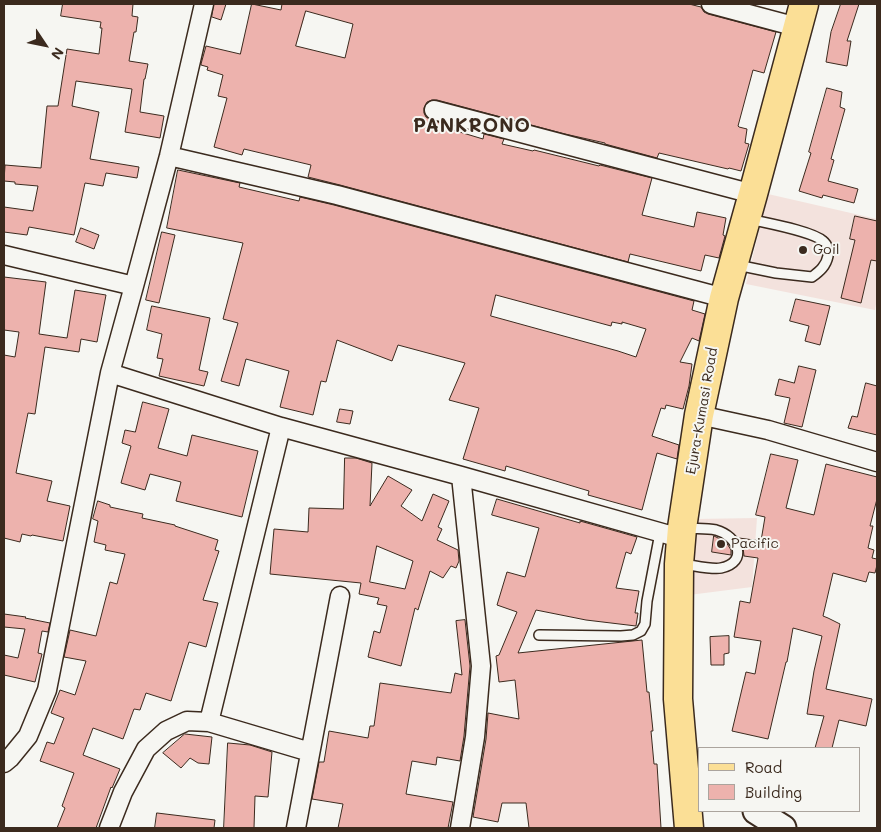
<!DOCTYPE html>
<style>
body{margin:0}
#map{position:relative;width:881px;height:832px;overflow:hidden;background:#f6f6f2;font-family:Mali,sans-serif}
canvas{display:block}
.frame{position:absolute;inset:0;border:5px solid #3b2a1e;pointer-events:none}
.legend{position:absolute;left:698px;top:747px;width:162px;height:65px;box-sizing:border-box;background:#f6f6f2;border:1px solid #aba49d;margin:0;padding:6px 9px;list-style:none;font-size:15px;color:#3b2a1e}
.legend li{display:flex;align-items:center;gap:10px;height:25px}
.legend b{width:25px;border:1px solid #aba49d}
.north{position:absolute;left:20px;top:20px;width:50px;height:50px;-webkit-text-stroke:4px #f6f6f2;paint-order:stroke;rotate:124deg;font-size:14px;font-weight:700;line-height:20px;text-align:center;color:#3b2a1e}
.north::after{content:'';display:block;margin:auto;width:18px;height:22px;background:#3b2a1e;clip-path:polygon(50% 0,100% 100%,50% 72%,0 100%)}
</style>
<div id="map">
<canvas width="881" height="832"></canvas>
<div class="frame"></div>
<ul class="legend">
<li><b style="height:6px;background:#fbdf96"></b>Road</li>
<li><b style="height:14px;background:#edb2ad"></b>Building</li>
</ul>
<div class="north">N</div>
</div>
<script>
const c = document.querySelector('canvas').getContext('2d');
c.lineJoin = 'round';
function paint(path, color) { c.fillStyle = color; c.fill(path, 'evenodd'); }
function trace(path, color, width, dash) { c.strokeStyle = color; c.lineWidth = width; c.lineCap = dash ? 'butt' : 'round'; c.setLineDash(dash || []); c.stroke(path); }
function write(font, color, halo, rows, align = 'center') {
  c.font = font + ' Mali,sans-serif'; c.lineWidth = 4; c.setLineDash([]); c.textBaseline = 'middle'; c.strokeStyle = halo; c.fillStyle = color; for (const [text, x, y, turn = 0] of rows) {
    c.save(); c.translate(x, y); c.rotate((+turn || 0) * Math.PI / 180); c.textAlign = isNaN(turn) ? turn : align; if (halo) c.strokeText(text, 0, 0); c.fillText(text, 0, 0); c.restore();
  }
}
const built = new Path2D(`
 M768,194L877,219V299L875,310L746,284Z
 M757,518L752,587L689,595L695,519Z`);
const building = new Path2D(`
 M63,4H133L132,16L138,17L136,32H134L129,61L148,64L145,79H144L140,112L164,116L160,138L125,132L132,89L76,81L72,106L99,112L90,159L139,167L137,178L106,173L103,186L85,183L74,235L29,227L27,235L4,232V207L33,211L38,186L15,184V182L4,181L5,165L41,168L47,106H58L67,49L99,54L102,28H100L101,22L61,16Z
 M214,4H226L221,20L212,17Z
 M252,4L281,10L282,4H689L701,7L704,12L708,14L776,32L764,73L753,70L738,126L739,127L747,129L745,143L749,144L741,171L729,168L728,169L659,153L657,158L605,144V143L565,134L437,100H432L427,102L424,108V113L426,117L431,120L444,124L443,127L483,139L484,134L504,139L502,144L533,151L534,150L599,166L600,165L652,178L642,215L694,227L697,212L726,218L723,235L725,236L719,258L705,255L701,271L630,254L628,262L340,185L308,177L311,165L244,149L242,155L214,147L227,98L218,96L223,75L207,70L208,67L201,65V64L206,46L240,54ZM306,11L353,24L345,58L296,46Z
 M841,4H859L847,41H851L847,66L826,62L831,32Z
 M827,88L842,92L840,107L845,109L831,159L834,160L828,181L858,189L854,203L823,195L822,198L799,191L811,153L809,152Z
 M178,170L240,183L239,187L299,201L300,197L334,205L694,301L692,310L705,314L699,341L692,338L680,362L692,364L689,386L683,409L666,405L665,409L661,408L652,436L679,445L677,459L657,453L642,510L588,495L589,491L506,466L505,471L463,459L479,408L449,400L465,363L398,345L392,361L337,340L326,382L321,381L313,415L280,407L289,371L246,359L239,386L221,381L238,323L223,319L243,243L167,228ZM496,295L611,326L612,322L622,324V322L646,329L636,357L618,351L491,316Z
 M855,216L877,221V261L871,260L861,303L841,298L855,240L850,239Z
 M81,228L99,235L94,249L76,242Z
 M162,232L175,235L159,303L146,300Z
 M4,277L46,282L39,334L67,338L75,290L106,295L97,342L81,339L79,352L45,347L35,414L28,413L16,473L52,481L47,501L70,506L63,541L32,535L31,536L22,534L20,542L4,538V355L15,357L19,332L4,330Z
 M796,299L830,306L820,345L805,341L809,326L790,321Z
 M152,306L210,318L199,370L208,372L204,386L159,376L163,359L157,358L162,334L147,330Z
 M799,366L816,370L802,427L784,423L790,398L775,395L779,379L794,383Z
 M866,383L877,386V435L848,428L852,416L857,417Z
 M143,402L169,409L158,448L187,456L192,435L258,451L242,517L176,501L181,482L150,474L145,490L121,483L131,446L122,443L125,430L135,432Z
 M340,409L353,411L350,424L337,422Z
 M771,454L798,460L786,508L814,515L826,464L877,477V499L870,526H873L868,548L874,550L872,558L877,559V565L875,573L869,572L866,582L833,573L823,616L828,618L840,624L826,689L872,699L866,726L839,720L832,748H815L824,716L807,714L814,671L822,636L793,628L787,662H786L768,739L732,731L746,672L755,674L761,641L734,637L740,601L750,603L758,558L744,556L743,547L739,538L761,541L765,517L756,515Z
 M345,458H356L372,463L370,506L388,476L412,490L401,506L422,521L433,494L449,501L438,527L442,529L437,540L458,550L459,561L456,568L451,566L443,578L430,571L418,610L415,608L401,666L368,657L374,631L380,633L387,606L377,604L379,598L359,594L361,583L270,574L274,529L308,532L309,508L343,509ZM377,546L413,561L405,589L370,582Z
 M497,499L580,523V521L637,537L631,554L626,552L616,588L639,591L635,613H638L636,626L586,620L536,610L518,653L642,640L647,692H649L653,731H651L654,764H657L661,828H529L526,803H502L498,822L473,817L486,739L488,713L519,719L515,680L499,682L496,656L499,655L517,612L497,605L507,572L525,577L539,528L492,515Z
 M98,501L110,505V507L143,514L142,518L175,525V526L218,540L215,550L219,551L203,600L218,603L206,647L189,642L171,701L146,693L140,710L134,709L123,739L93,728L83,755L120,769L112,788L111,787L96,828H57L65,808L62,806L74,773L40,761L47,742L54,744L64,718L51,713L60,690L75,695L86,661L64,657L70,630L96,636L110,582L117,584L125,554L105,550L106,545L94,542L98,521L93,519Z
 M714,536L726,542L731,550V555L712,552Z
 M4,614L26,617L25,618L50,623L48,632L42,631L38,653L42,654L35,682L4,675V655L18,658L25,629L4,627Z
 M465,620L470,666L464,736L460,761L437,757L436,765L412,761L406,794L453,802L448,828H338L343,804L312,799L319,762H324L329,731L368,738L370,726H374L380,683L451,693L455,673L462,675L456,621Z
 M729,636V653L724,654V665H711L710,637Z
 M185,734L212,737L209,764L198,763L190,758L181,768L163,753Z
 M228,743L250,745L272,752L268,797L255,796L254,828H224Z
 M157,813L215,820L214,828H155Z`);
const service = new Path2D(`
 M737,265L776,273L812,277C820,271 826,266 828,256C828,250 828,245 823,241C812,231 766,223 749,219
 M682,564C692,565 712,570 721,568C749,562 738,536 716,530C706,528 695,529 685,528
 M539,635L621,636L633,635L641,631L645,624L647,601L660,533`);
const minor = new Path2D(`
 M711,4L797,27
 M434,110L753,194
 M169,156L337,195L724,298
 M4,255L134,286
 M110,373L281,427L461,476L680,538
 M699,415L768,430L877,462
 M209,722L281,427
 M4,763L10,758L28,736L47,690L110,373L134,286L169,156L204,4
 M109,828L123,792L146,749L166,731L187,721L209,722L310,752
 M296,828L340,596
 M460,828L475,737L481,666L461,476`);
const secondary = new Path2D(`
 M756,811L783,828`);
const primary = new Path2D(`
 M689,828L678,699L679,564L682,528L699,415L724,298L753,194L804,4`);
const markers = [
 [803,250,5,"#3b2a1e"],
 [721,544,5,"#3b2a1e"]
];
const poiNames = [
 ["Goil",813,250],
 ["Pacific",731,544]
];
const streetNames = [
 ["Ejura-Kumasi Road",702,411,-80]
];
const districtNames = [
 ["PANKRONO",472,126]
];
paint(built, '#f3e2dd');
paint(building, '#edb2ad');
trace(building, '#3b2a1e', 1);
trace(service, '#3b2a1e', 12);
trace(minor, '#3b2a1e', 21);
trace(secondary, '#3b2a1e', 29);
trace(primary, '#3b2a1e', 31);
trace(service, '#f6f6f2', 9);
trace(minor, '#f6f6f2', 18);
trace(secondary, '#f6f6f2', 25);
trace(primary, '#fbdf96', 28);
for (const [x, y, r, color] of markers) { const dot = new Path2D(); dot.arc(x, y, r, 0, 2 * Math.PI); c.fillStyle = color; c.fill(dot); trace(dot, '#f6f6f2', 2); }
write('14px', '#3b2a1e', '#f6f6f2', poiNames, 'left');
write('14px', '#3b2a1e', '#f6f6f2', streetNames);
c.letterSpacing = '1px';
write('bold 19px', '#3b2a1e', '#f6f6f2', districtNames);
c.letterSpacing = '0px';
</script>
